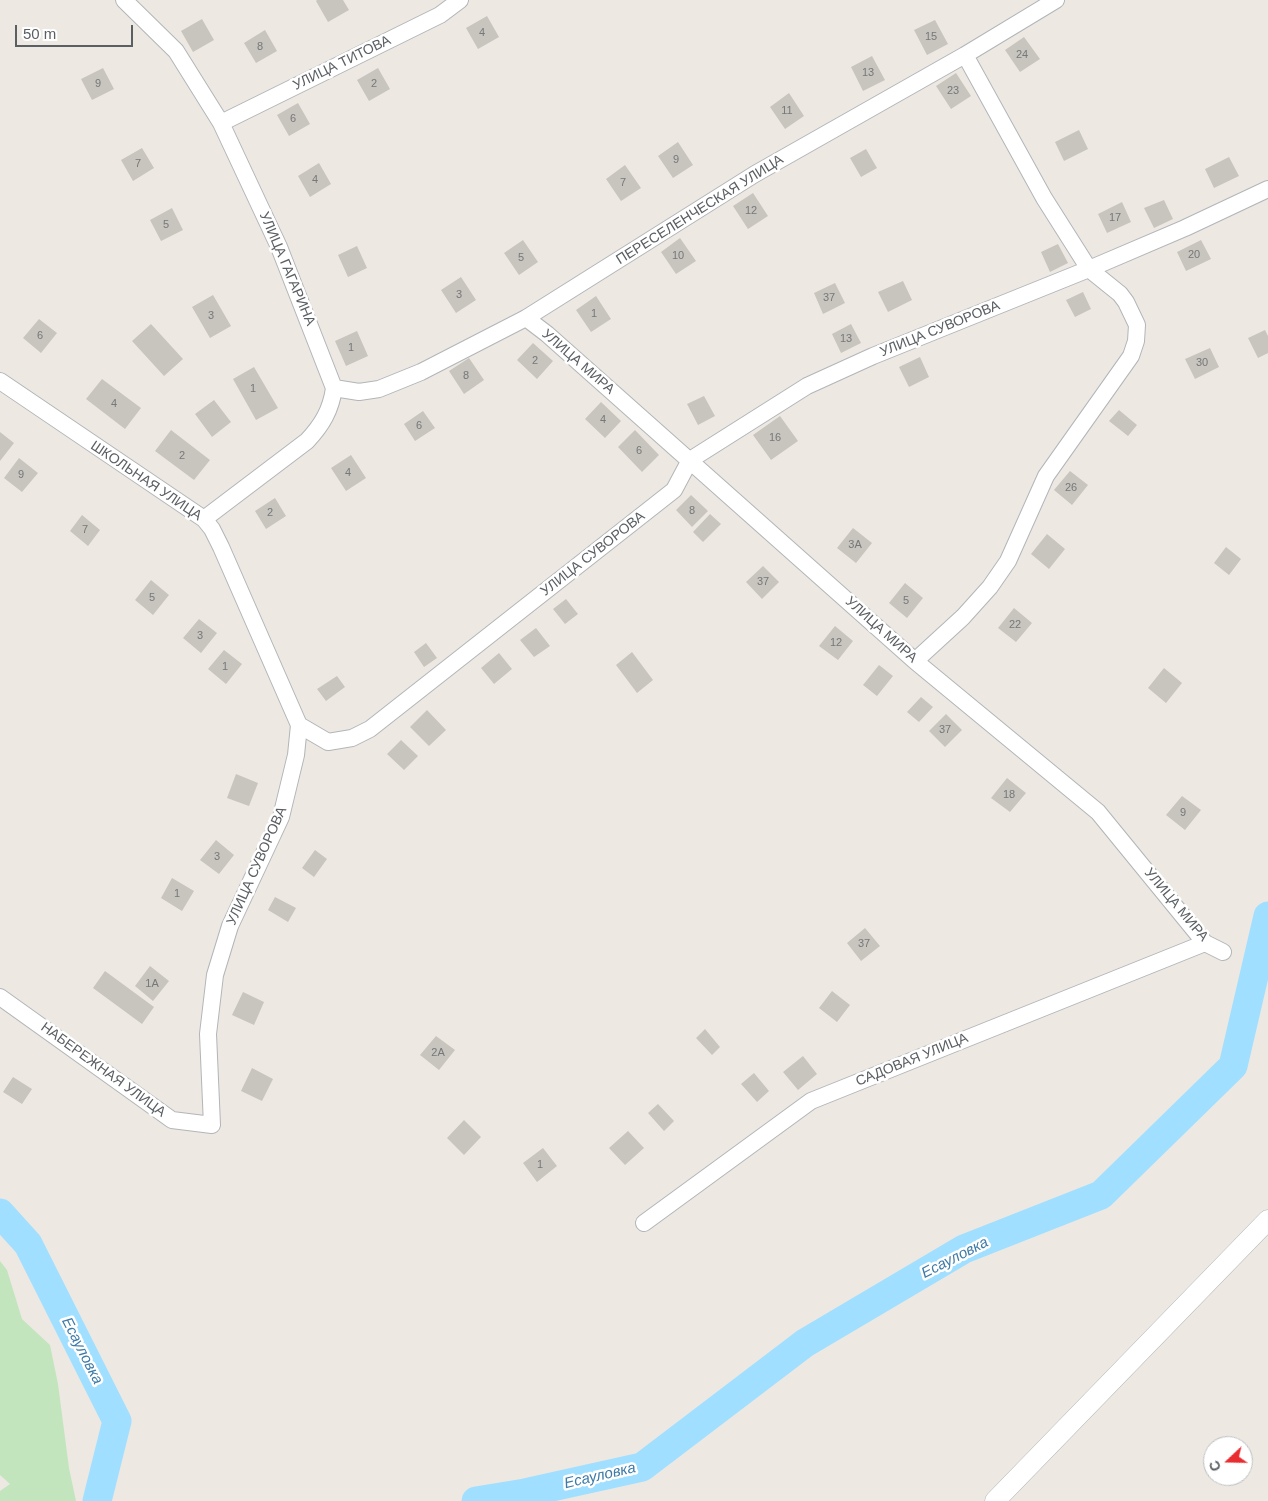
<!DOCTYPE html>
<meta charset="utf-8">
<style>
body{margin:0}
#map{position:relative;width:1268px;height:1501px;overflow:hidden;background:#ede9e2;font-family:Arial,sans-serif}
canvas{display:block}
.north{position:absolute;left:1203px;top:1436px;width:50px;height:50px;box-sizing:border-box;background:#fff;border:1px solid #bdbfc1;border-radius:50%;rotate:249deg;font-size:14px;font-weight:700;line-height:20px;text-align:center;color:#5a5f63}
.north::after{content:'';display:block;margin:auto;width:18px;height:22px;background:#e82c30;clip-path:polygon(50% 0,100% 100%,50% 72%,0 100%)}
.scale{position:absolute;left:15px;top:25px;width:118px;height:22px;box-sizing:border-box;border:2px solid #5a5f63;border-top:0;padding-left:6px;font-size:15px;line-height:18px;white-space:nowrap;color:#5a5f63;-webkit-text-stroke:4px #fff;paint-order:stroke}
</style>
<div id="map">
<canvas width="1268" height="1501"></canvas>
<div class="north">С</div>
<div class="scale">50 m</div>
</div>
<script>
const c = document.querySelector('canvas').getContext('2d');
c.lineJoin = 'round';
function paint(path, color) { c.fillStyle = color; c.fill(path, 'evenodd'); }
function trace(path, color, width, dash) { c.strokeStyle = color; c.lineWidth = width; c.lineCap = dash ? 'butt' : 'round'; c.setLineDash(dash || []); c.stroke(path); }
function write(font, color, halo, rows, align = 'center') {
  c.font = font + ' Arial,sans-serif'; c.lineWidth = 5; c.setLineDash([]); c.textBaseline = 'middle'; c.strokeStyle = halo; c.fillStyle = color; for (const [text, x, y, turn = 0] of rows) {
    c.save(); c.translate(x, y); c.rotate((+turn || 0) * Math.PI / 180); c.textAlign = isNaN(turn) ? turn : align; if (halo) c.strokeText(text, 0, 0); c.fillText(text, 0, 0); c.restore();
  }
}
const green = new Path2D(`
 M0,1261L7,1270L22,1319L50,1345L58,1384L69,1468L76,1501H0V1491L10,1484L0,1475Z`);
const river = new Path2D(`
 M0,1213L28,1244L117,1421L97,1501
 M476,1501L525,1493L642,1467L805,1343L964,1249L1101,1195L1233,1066L1268,916`);
const building = new Path2D(`
 M317,0H343L349,10L328,22L316,1Z
 M487,16L499,37L478,49L466,28Z
 M202,19L214,40L193,52L181,31Z
 M935,20L948,44L927,55L914,30Z
 M265,30L277,51L256,63L244,43Z
 M1024,37L1040,59L1020,72L1005,50Z
 M872,56L885,80L863,91L851,67Z
 M103,68L114,89L92,100L81,79Z
 M378,68L390,89L369,101L357,80Z
 M956,73L971,96L951,109L936,86Z
 M789,93L804,116L785,129L770,107Z
 M298,103L310,124L289,136L277,115Z
 M1079,130L1088,149L1064,161L1055,142Z
 M678,142L693,165L673,178L658,156Z
 M142,148L154,168L133,181L121,160Z
 M866,149L877,168L861,177L850,158Z
 M1229,157L1239,176L1214,188L1205,169Z
 M319,163L331,184L310,197L298,176Z
 M625,165L641,188L621,201L606,179Z
 M753,193L768,216L748,229L733,206Z
 M1164,200L1173,219L1154,228L1144,208Z
 M1122,202L1131,222L1107,233L1098,214Z
 M172,208L183,230L161,241L150,220Z
 M680,238L696,261L676,274L661,252Z
 M523,240L538,262L519,275L504,253Z
 M1201,240L1211,259L1186,271L1177,252Z
 M1058,244L1068,263L1050,272L1041,252Z
 M357,246L367,268L348,277L338,255Z
 M461,277L476,300L456,313L441,290Z
 M903,281L912,300L888,312L878,292Z
 M835,283L845,303L823,314L814,293Z
 M1083,292L1091,309L1075,317L1066,300Z
 M213,295L231,326L210,338L192,307Z
 M596,296L611,319L591,332L576,310Z
 M39,319L57,333L41,353L23,338Z
 M151,324L183,359L164,376L132,341Z
 M851,324L861,343L841,353L832,334Z
 M1265,330L1268,336V353L1258,358L1248,338Z
 M357,331L368,356L346,366L335,341Z
 M533,343L553,361L537,379L517,360Z
 M1210,348L1219,367L1195,379L1185,359Z
 M920,357L929,377L909,387L899,367Z
 M469,358L484,380L464,394L449,371Z
 M254,367L278,408L256,420L233,379Z
 M102,379L141,408L125,429L86,399Z
 M704,396L715,416L698,425L687,404Z
 M214,400L231,422L212,437L195,414Z
 M601,402L621,421L605,438L585,419Z
 M1119,410L1137,425L1128,436L1109,421Z
 M423,411L435,428L415,441L404,424Z
 M780,416L798,441L771,460L753,435Z
 M171,430L210,460L194,480L155,451Z
 M635,430L659,455L642,472L618,447Z
 M0,432L14,443L0,461Z
 M351,455L366,478L346,491L331,468Z
 M19,458L38,473L22,492L4,478Z
 M1070,471L1088,485L1072,505L1054,490Z
 M691,495L708,511L692,527L676,510Z
 M275,498L286,516L266,529L255,511Z
 M710,514L721,524L703,542L693,532Z
 M82,515L100,530L88,546L70,531Z
 M853,528L872,543L856,563L837,548Z
 M1047,534L1065,549L1049,569L1031,554Z
 M1226,547L1241,559L1229,575L1214,563Z
 M763,566L779,582L762,599L746,582Z
 M151,580L169,595L153,615L135,600Z
 M905,583L923,598L907,618L889,603Z
 M566,599L578,614L565,624L553,609Z
 M1014,608L1032,623L1016,642L998,628Z
 M199,619L217,633L201,653L183,638Z
 M835,626L853,641L838,660L819,646Z
 M536,628L550,646L534,657L520,640Z
 M426,643L437,658L424,667L414,652Z
 M224,650L242,664L226,684L208,669Z
 M632,652L653,680L637,693L616,665Z
 M499,653L512,669L494,684L481,668Z
 M879,665L893,676L877,696L863,685Z
 M1164,668L1182,683L1166,703L1148,688Z
 M337,676L345,687L326,701L317,689Z
 M921,697L933,707L919,722L907,712Z
 M427,710L446,730L429,746L410,727Z
 M946,714L962,730L945,747L929,731Z
 M401,740L418,756L404,770L387,754Z
 M236,774L258,783L249,806L227,798Z
 M1007,778L1026,793L1010,812L991,798Z
 M1182,796L1201,810L1185,830L1166,815Z
 M216,840L234,855L219,874L200,860Z
 M315,850L327,859L314,877L302,868Z
 M172,878L194,891L182,911L161,898Z
 M275,897L296,908L288,922L268,910Z
 M865,928L880,946L861,961L847,943Z
 M150,966L169,981L153,1001L135,986Z
 M105,971L154,1007L142,1024L93,988Z
 M832,991L850,1005L837,1022L819,1008Z
 M243,992L264,1002L254,1025L232,1015Z
 M705,1029L720,1047L712,1055L696,1038Z
 M436,1036L455,1050L439,1070L420,1055Z
 M803,1056L817,1074L798,1090L783,1072Z
 M252,1068L273,1079L262,1101L241,1091Z
 M754,1073L769,1091L757,1102L741,1084Z
 M13,1077L32,1089L22,1104L3,1092Z
 M658,1104L674,1121L664,1131L648,1113Z
 M464,1120L481,1137L464,1155L447,1138Z
 M628,1131L644,1148L625,1165L609,1148Z
 M543,1148L557,1166L537,1182L523,1163Z`);
const minor = new Path2D(`
 M124,0L176,51L221,123L279,247L334,388C331,410 322,425 307,441L204,519
 M221,123L440,15L460,0
 M526,318L547,334L915,661L1098,812L1205,943L1223,952
 M0,381L204,519L212,529L221,547L299,725
 M334,388L359,392L379,389L421,372L526,318L755,174L965,55L1056,0
 M915,661L963,617L990,587L1008,561L1046,476L1131,356L1136,341L1137,325L1126,302L1120,294L1089,269L1044,198L965,55
 M299,725L328,742L352,738L370,729L674,490L690,460L807,386L873,356L1089,269L1185,228L1268,189
 M0,997L172,1120L212,1125L208,1034L215,975L230,926L281,817L296,755L299,725
 M644,1223L811,1101L1205,943`);
const tertiary = new Path2D(`
 M995,1501L1268,1220`);
const numberNames = [
 ["4",482,33],
 ["15",931,37],
 ["8",260,47],
 ["24",1022,55],
 ["13",868,73],
 ["9",98,84],
 ["2",374,84],
 ["23",953,91],
 ["11",787,111],
 ["6",293,119],
 ["9",676,160],
 ["7",138,164],
 ["4",315,180],
 ["7",623,183],
 ["12",751,211],
 ["17",1115,218],
 ["5",166,225],
 ["20",1194,255],
 ["10",678,256],
 ["5",521,258],
 ["3",459,295],
 ["37",829,298],
 ["1",594,314],
 ["3",211,316],
 ["6",40,336],
 ["13",846,339],
 ["1",351,348],
 ["2",535,361],
 ["30",1202,363],
 ["8",466,376],
 ["1",253,389],
 ["4",114,404],
 ["4",603,420],
 ["6",419,426],
 ["16",775,438],
 ["6",639,451],
 ["2",182,456],
 ["4",348,473],
 ["9",21,475],
 ["26",1071,488],
 ["8",692,511],
 ["2",270,513],
 ["7",85,530],
 ["3А",855,545],
 ["37",763,582],
 ["5",152,598],
 ["5",906,601],
 ["22",1015,625],
 ["3",200,636],
 ["12",836,643],
 ["1",225,667],
 ["37",945,730],
 ["18",1009,795],
 ["9",1183,813],
 ["3",217,857],
 ["1",177,894],
 ["37",864,944],
 ["1А",152,984],
 ["2А",438,1053],
 ["1",540,1165]
];
const streetNames = [
 ["УЛИЦА ТИТОВА",342,63,-26],
 ["ПЕРЕСЕЛЕНЧЕСКАЯ УЛИЦА",700,210,-32],
 ["УЛИЦА ГАГАРИНА",287,269,67],
 ["УЛИЦА СУВОРОВА",940,329,-22],
 ["УЛИЦА МИРА",578,362,41],
 ["ШКОЛЬНАЯ УЛИЦА",146,481,34],
 ["УЛИЦА СУВОРОВА",593,554,-38],
 ["УЛИЦА МИРА",881,630,42],
 ["УЛИЦА СУВОРОВА",257,866,-66],
 ["УЛИЦА МИРА",1176,905,50],
 ["САДОВАЯ УЛИЦА",912,1060,-22],
 ["НАБЕРЕЖНАЯ УЛИЦА",103,1070,36]
];
const waterNames = [
 ["Есауловка",955,1258,-27],
 ["Есауловка",82,1351,63],
 ["Есауловка",600,1476,-13]
];
paint(green, '#c2e5be');
trace(river, '#a0dfff', 29);
paint(building, '#c8c4be');
trace(minor, '#b2b5b9', 18);
trace(tertiary, '#b2b5b9', 21);
trace(minor, '#fff', 16);
trace(tertiary, '#fff', 20);
write('11px', '#76787a', null, numberNames);
write('14px', '#5a5f63', '#fff', streetNames);
write('italic 15px', '#3c7aa7', '#fff', waterNames);
</script>
